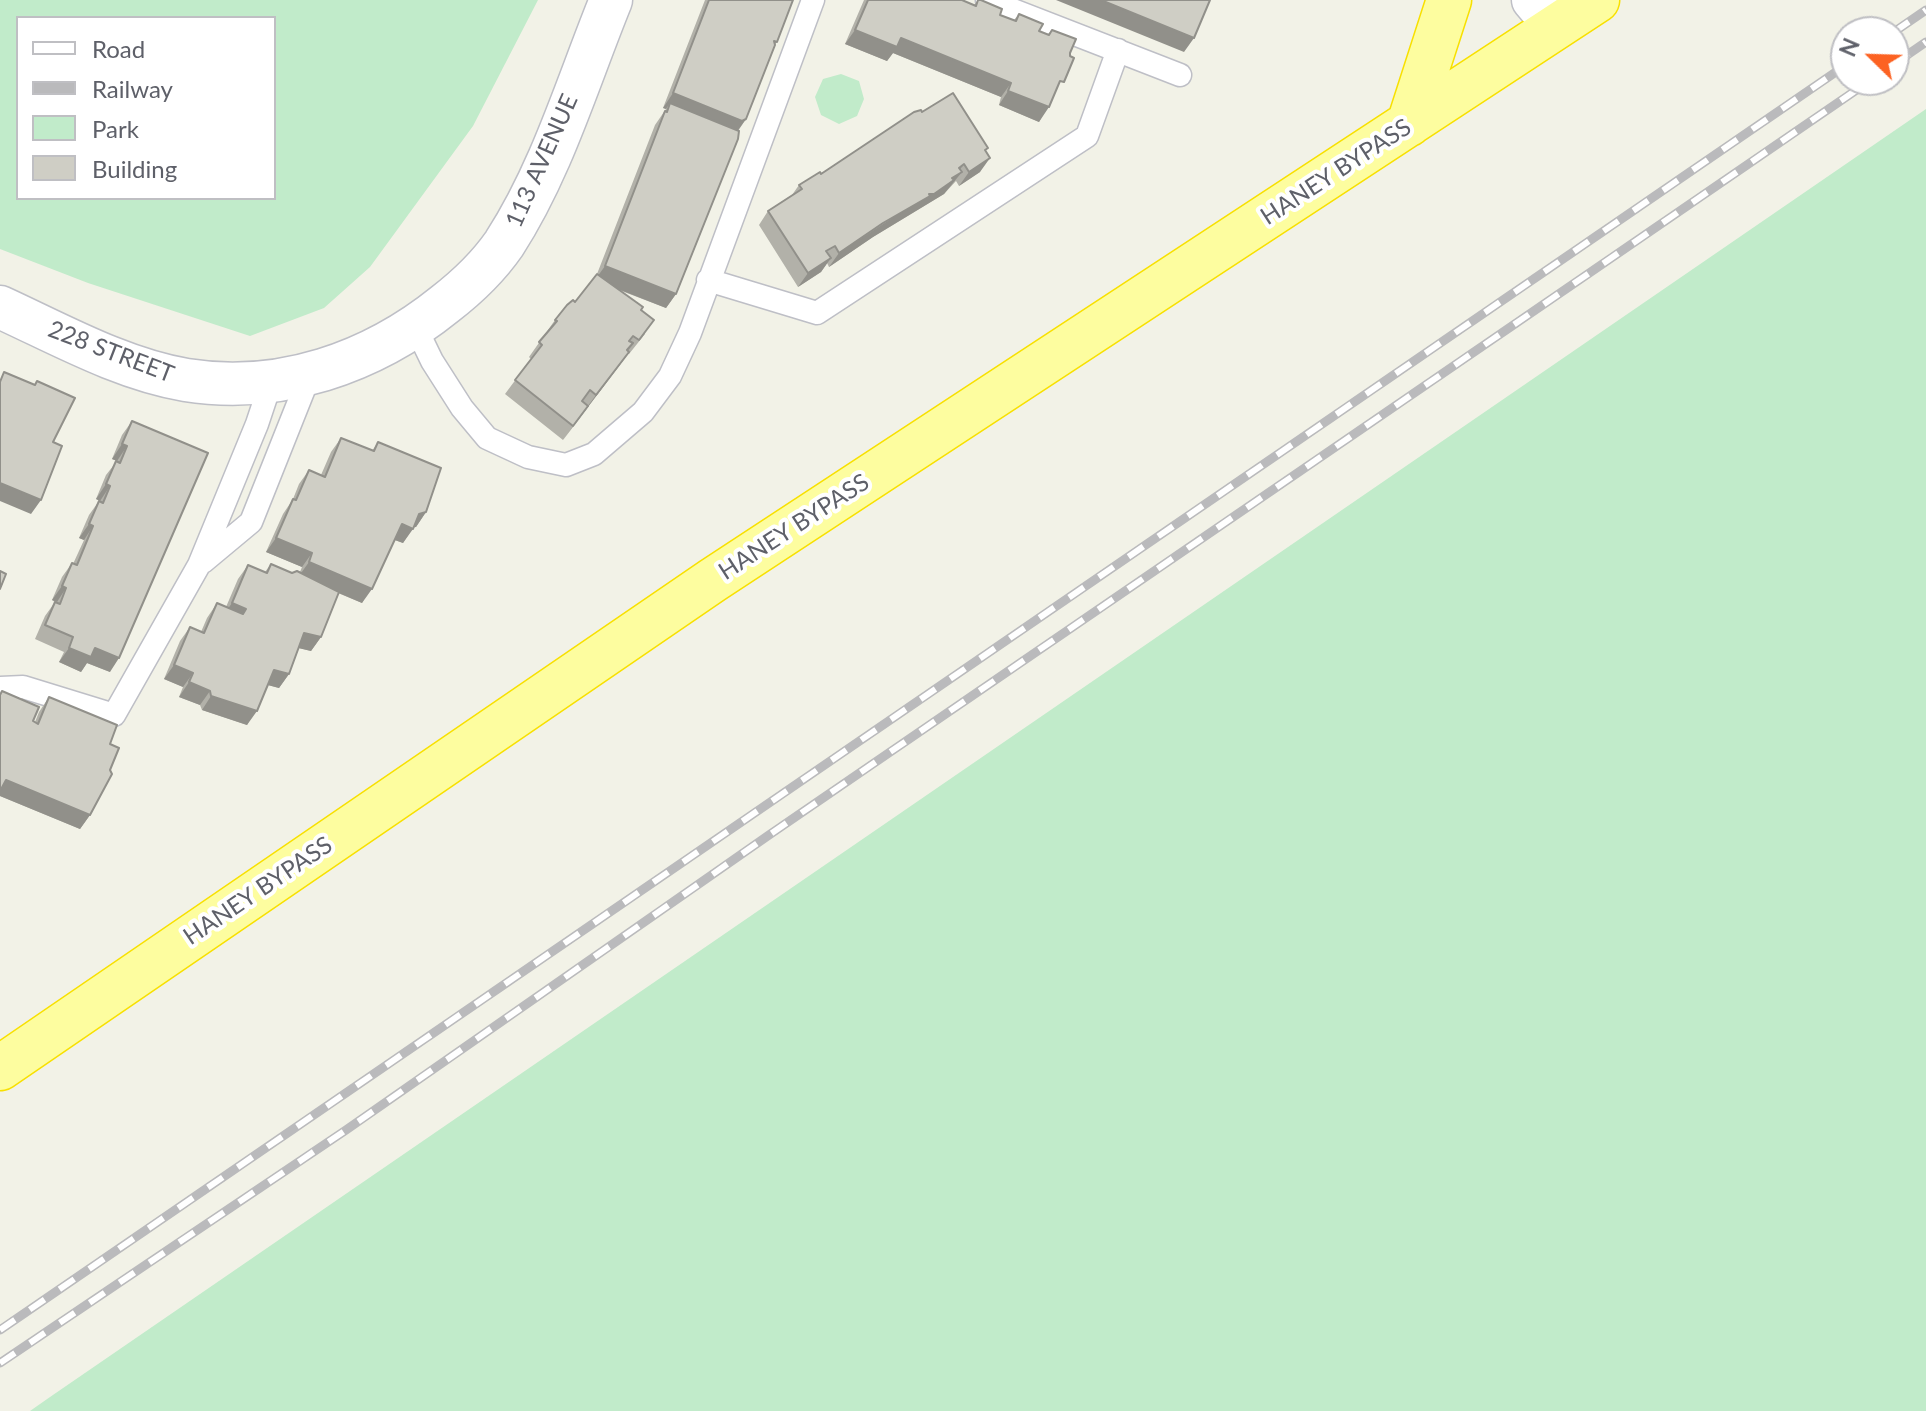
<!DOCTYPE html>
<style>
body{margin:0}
#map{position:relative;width:1926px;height:1411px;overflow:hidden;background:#f2f2e7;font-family:Lato,sans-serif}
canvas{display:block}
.legend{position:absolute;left:16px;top:16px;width:260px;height:184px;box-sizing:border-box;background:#fff;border:2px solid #bfbfc3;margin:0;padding:10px 14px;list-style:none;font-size:24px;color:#5e6069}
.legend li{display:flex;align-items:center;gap:16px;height:40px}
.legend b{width:40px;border:2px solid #bfbfc3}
.north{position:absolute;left:1830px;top:16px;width:80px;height:80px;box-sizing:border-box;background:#fff;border:2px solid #bfbfc3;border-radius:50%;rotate:293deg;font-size:22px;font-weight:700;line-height:32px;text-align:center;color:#5e6069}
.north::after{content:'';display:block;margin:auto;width:28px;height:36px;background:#fc6222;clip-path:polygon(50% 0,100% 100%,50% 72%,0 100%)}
</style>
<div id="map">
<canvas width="1926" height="1411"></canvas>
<ul class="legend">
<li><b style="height:10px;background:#fff"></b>Road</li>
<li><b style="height:10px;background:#bababc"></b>Railway</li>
<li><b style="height:22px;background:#c1ebca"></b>Park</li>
<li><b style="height:22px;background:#cfcec5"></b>Building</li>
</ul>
<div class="north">N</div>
</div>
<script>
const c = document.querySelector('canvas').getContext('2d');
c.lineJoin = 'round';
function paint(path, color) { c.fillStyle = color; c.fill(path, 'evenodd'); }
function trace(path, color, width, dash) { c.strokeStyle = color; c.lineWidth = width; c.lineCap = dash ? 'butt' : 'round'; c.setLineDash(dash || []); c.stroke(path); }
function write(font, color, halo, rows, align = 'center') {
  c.font = font + ' Lato,sans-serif'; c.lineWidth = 8; c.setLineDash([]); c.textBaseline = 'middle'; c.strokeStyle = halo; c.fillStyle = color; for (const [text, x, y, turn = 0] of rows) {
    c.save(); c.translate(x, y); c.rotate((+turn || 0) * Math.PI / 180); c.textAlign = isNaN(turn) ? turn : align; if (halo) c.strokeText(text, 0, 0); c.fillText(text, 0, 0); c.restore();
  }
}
const green = new Path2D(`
 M0,0H538L473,126L370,267L324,308L250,336L88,283L0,249ZM274,18V198H18V18Z
 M841,74L859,81L864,99L857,116L839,124L821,115L815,97L823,79Z
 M1926,109V1411H30L50,1397Z`);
const service = new Path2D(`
 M987,0L1180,75
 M708,280L817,313L1087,136L1118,50
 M416,328L432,361L462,408L487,438L528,457L566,465L594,454L643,412L670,376L690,333L813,0
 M203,562L251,522L310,374
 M0,688L23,687L114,715L199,565L257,424L271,382`);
const minor = new Path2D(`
 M1533,0L1556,27
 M0,307C59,334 121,369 186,380C280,395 372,363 445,304C467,287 488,267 504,244C552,170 578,81 611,0`);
const trunk = new Path2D(`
 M1409,124L1449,0
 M0,1068L713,580L1597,0`);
const rail = new Path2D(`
 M1894,32L1926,10
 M1894,64L1926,42
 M0,1330L1846,65
 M0,1363L346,1130L769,835L1871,80`);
const wall = new Path2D(`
 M705,0H793L746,119L738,131L676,294L666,308L619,290L641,310L645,334L629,354H628L563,440L505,394L531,359L529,357L555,320L575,302L597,274L655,125L666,109L663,108Z
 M864,0H962L974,5L978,0L1000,15L1014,20L1019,14L1039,31L1048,34L1052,30L1054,95L1039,122L999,105L1001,97L893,53L887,61L845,44Z
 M922,112L986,151L980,172L959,186L956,181L944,194L873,237L829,267L827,263L821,272L798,287L759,225L768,211L792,195L799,185L821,174Z
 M132,421L110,672L87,663L81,672L59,662L64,652L35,639L45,616L55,602L56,603L52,600L62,577L72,563L73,564L84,540L79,538L89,515L99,501H100L96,499L106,475L117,461L112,459L122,435Z
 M341,438L372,451L378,442L426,512L416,527H413L403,543L395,540L362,603L338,593L321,637L311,651L299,648L289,674L279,688L268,685L247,725L202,710L200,705L179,697L183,687L164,679L180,641L190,627L201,632L207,618L217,603L226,607L238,579L248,565L265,572L271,564L292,573L300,572L302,567L266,552L283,514L293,499L299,484L309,470L321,475L331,452Z
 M0,693L35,722L39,712L49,697L110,744L90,815L80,829L0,796Z`);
const shadedWall = new Path2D(`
 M1056,0H1101L1194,38L1184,52Z
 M855,30L901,38L1011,83L1001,97L893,53L887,61L845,44Z
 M1008,91L1049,107L1039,122L999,105Z
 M673,93L746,119L736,133L670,103L666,109L663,108Z
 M990,158L980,172L959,186L969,172Z
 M964,164L955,176L962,172L944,194L873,237L829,267L839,253L929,194Z
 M831,258L821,272L798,287L808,273Z
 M605,266L676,294L666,308L595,280Z
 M629,352L619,366L563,440L596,395Z
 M122,444L127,446L117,461L112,459Z
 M0,483L41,500L31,514L0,501Z
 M106,484L110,486L100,501L96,499Z
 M426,512L416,527L410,528L413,529L403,543L392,539L402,524L419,514Z
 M89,524L93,526L84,540L79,538Z
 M276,538L312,553L302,567L266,552Z
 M309,562L372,589L362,603L299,576Z
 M62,586L66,588L57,602L52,600Z
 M232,603L246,609L236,623L222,617Z
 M304,633L321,637L311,651L294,647Z
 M69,648H95L119,658L110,672L87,663L81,672L59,662Z
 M174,665L193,673L183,687L164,679Z
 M274,670L289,674L279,688L264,684Z
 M189,682L210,691L200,705L179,697Z
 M211,696L257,711L247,725L202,710Z
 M6,780L90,815L80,829L0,796V788Z`);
const building = new Path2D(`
 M709,0H793L777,42L774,41L775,45L746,119L742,121L673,93Z
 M868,0H962L976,6L978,0H981L1002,9L1000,15L1016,21L1019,14L1043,24L1039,31L1049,35L1052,30L1076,39L1070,53V56L1074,58L1064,82L1060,81L1049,107L1008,91L1011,83L901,38L897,47L855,30Z
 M1101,0H1210L1194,38Z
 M953,93L988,148L985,150L990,158L969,172L964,164L959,168L962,172L952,178L954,180L934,194H929L930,196L883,223L839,253L835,246L826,251L831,258L808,273L768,211L802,189L799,185L820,172L821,174L914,112L921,110L922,112Z
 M670,103L739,131L738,139L676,294L605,266L665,111L667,112Z
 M597,274L643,307L641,310L654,320L639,340L633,336L629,341L633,343L627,350L629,352L596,395L590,390L582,401L588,406L573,426L515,380L542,345L539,342L557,321L555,320L567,305L573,300L575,302Z
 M4,372L35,385L37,381L75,398L53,442L62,446L41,500L0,483V382Z
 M132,421L208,453L119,658L95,648L91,657L69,648L73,637L45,625L55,602L60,604L66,588L62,586L72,563L77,565L93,526L89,524L99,501L103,503L110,486L106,484L116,461L120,463L127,446L122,444Z
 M341,438L374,451L378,442L441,468L426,512L419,514L413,529L402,524L372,589L309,562L312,553L276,538L293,499L296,500L309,470L325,477Z
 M271,564L292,573L297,571L339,592L321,637L304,633L289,674L274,670L257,711L211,696L210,691L189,682L193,673L174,665L190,627L204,633L217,603L243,614L246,609L232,603L248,565L267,573Z
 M0,571L6,574L0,589Z
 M2,691L39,707L33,721L38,724L49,697L117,725L110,744L119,748L110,770L112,774L90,815L6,780L0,791V695Z`);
const streetNames = [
 ["113 AVENUE",542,161,-66],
 ["HANEY BYPASS",1336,172,-33],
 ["228 STREET",111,352,21],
 ["HANEY BYPASS",794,527,-33],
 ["HANEY BYPASS",258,891,-34]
];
paint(green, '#c1ebca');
trace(service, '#bebfc6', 25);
trace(minor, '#bebfc6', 45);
trace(trunk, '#f8e000', 47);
trace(service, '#fff', 22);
trace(minor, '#fff', 42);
trace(trunk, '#fdfd9f', 44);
trace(rail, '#bababc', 9);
trace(rail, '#fff', 6, [18]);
paint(wall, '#b2b1a9');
paint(shadedWall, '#91908a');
paint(building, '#cfcec5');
trace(building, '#91908a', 2);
write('24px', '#5e6069', '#fff', streetNames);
</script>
